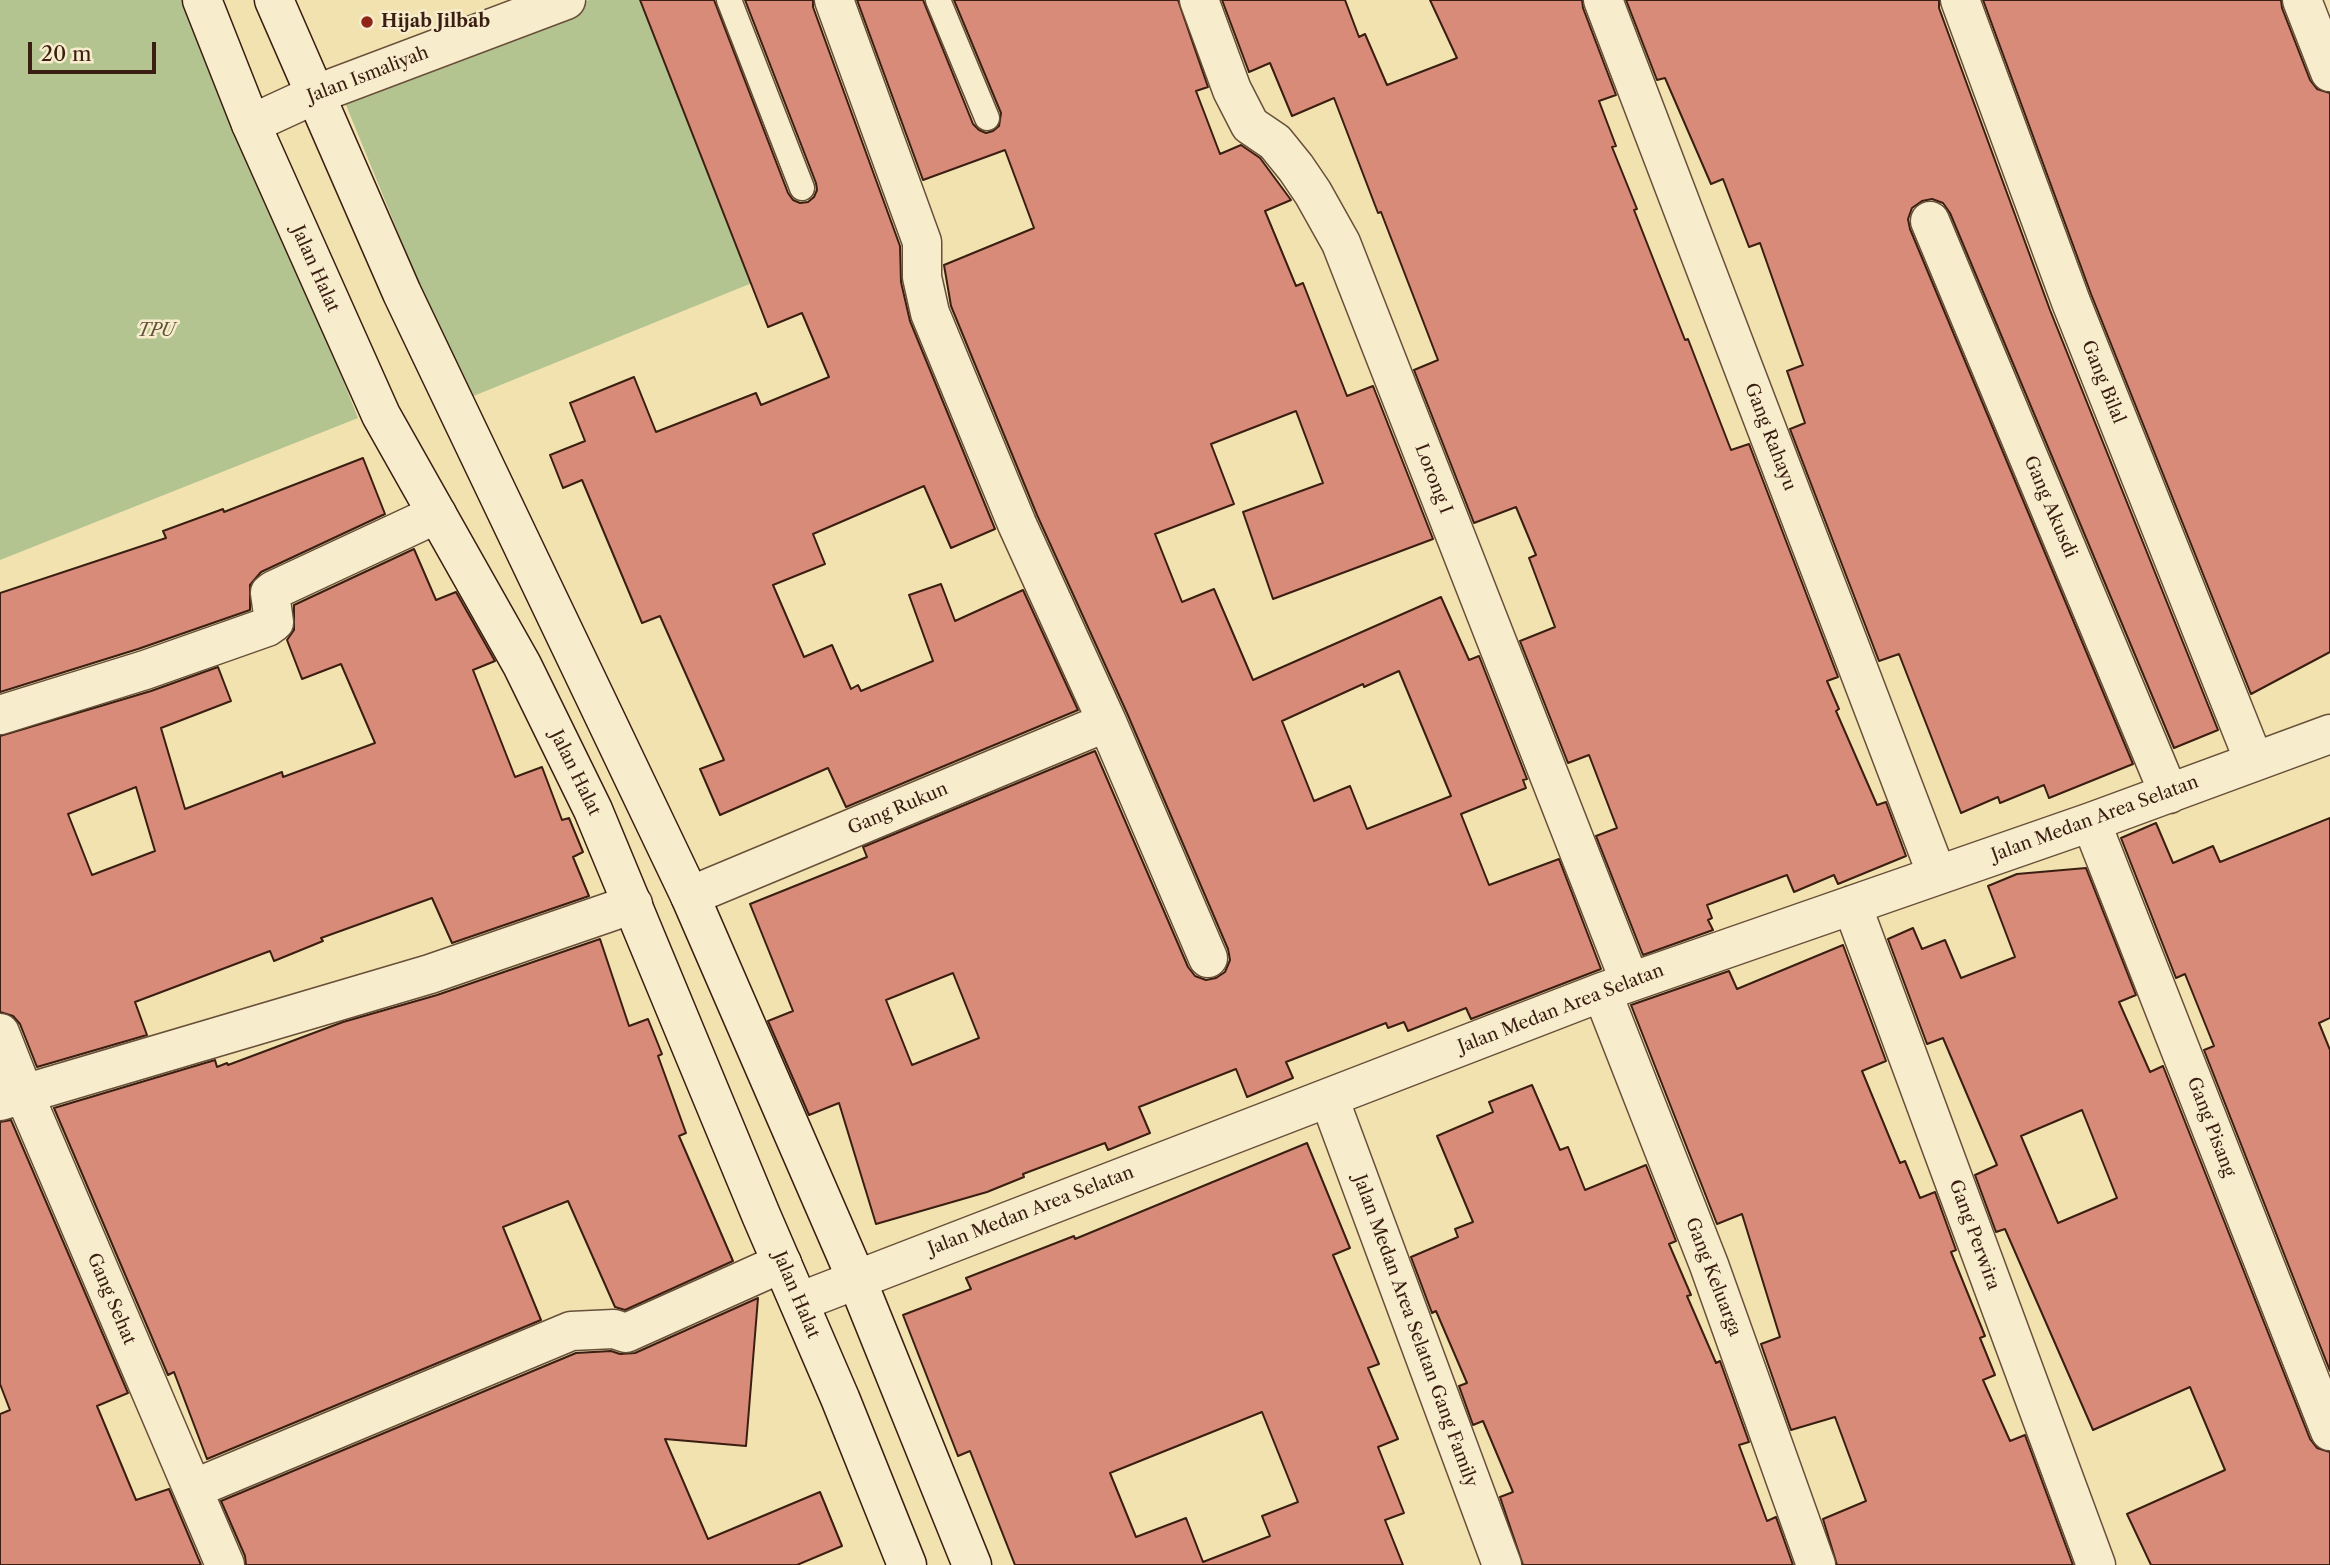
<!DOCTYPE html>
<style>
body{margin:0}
#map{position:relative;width:2330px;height:1565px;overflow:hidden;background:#f2e2b0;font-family:"Libre Caslon Text",serif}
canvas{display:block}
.scale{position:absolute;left:28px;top:42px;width:128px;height:32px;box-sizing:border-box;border:4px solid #3a1e11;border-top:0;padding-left:9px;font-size:21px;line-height:24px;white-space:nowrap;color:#3a1e11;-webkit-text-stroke:5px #f7eccc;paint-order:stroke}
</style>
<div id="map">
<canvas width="2330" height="1565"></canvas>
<div class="scale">20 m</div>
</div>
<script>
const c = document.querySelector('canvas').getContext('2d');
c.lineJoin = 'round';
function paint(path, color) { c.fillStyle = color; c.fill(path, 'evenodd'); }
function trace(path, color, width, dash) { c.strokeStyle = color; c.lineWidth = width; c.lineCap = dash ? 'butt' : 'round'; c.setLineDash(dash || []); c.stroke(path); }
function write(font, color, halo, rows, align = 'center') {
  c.font = font + ' "Libre Caslon Text",serif'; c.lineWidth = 5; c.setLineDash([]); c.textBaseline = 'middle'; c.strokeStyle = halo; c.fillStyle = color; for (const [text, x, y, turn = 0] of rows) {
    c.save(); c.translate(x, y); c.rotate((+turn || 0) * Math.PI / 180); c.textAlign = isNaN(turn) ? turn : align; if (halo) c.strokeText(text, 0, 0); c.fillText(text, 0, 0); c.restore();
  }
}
const green = new Path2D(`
 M0,0H192L358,418L0,560Z
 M589,0H643L757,281L466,399L344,100Z`);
const building = new Path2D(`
 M640,0H714L788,193L793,200L800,203L808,202L814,197L817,190L816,183L745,0H813V7L900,246L901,282L910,321L995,529L951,548L924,486L813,534L825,564L773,585L804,657L832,645L851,689L858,685L861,691L933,661L909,595L941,584L955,621L1023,590L1078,710L846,807L828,768L720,815L700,769L724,760L660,616L642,623L582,480L563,488L550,455L585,441L570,403L634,377L656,432L756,393L761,405L829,377L802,313L768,327Z
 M857,0H923L973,124L979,130L986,133L993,131L999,126L1001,113L954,0H1178L1208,87L1196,91L1220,154L1241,145L1260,158L1291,200L1265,211L1296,286L1303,283L1347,396L1373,386L1433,539L1273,599L1243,512L1323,483L1296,411L1211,444L1234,504L1155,534L1182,602L1214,589L1253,680L1441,597L1469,660L1479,656L1527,779L1523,780L1526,788L1461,814L1489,885L1559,859L1601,969L1471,1019L1466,1008L1408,1031L1404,1022L1388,1028L1386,1023L1286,1062L1293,1078L1247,1097L1236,1069L1139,1107L1150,1133L1108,1150L1105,1143L1023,1174L1024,1177L987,1192L876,1224L839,1103L809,1115L768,1021L793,1011L750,904L867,857L863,847L1095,751L1188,967L1195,976L1206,980L1216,978L1225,972L1230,960L1228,949L1127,713L1037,515L951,306L944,265L1034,228L1005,150L923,180ZM1399,671L1451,796L1367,829L1350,786L1314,801L1282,721L1363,684L1364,687ZM953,973L979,1038L912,1065L886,1000Z
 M1222,0H1345L1359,37L1365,34L1387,85L1457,58L1430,0H1582L1583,8L1616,95L1599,101L1616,146L1612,147L1637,209L1634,210L1685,340L1688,339L1731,450L1749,444L1838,677L1827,681L1839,709L1836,711L1877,805L1886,802L1906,856L1838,884L1834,875L1794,892L1787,875L1707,905L1712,918L1708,920L1713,930L1643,955L1596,836L1617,828L1589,755L1568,763L1520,641L1555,627L1529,558L1536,555L1516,507L1474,523L1414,370L1438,360L1381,212L1378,213L1334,98L1292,116L1270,63L1249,72Z
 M1626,0H1939V8L2050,310L2218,730L2174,748L1950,213L1943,203L1932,199L1922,201L1912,208L1908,219L1910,229L2133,764L2049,798L2044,785L2000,803L1998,797L1961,813L1899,654L1879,661L1790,429L1805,423L1787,371L1803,365L1760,243L1749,247L1723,179L1711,184L1665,78L1657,80Z
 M1983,0H2281L2282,8L2310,80L2317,89L2330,93V652L2251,694L2091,294Z
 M363,458L385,514L261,572L250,585V610L138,649L0,692V593L166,538L163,531L223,509L224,512Z
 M414,549L436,600L456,592L495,661L473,670L515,777L542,767L562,820L569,818L583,852L573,857L589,896L452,943L432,898L321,938L323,941L274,961L270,951L135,1002L147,1035L37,1067L20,1024L13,1016L0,1012V736L151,691L218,667L231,701L161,728L185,809L282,772L283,777L375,743L341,664L302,679L287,640L294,630V605ZM136,787L155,851L92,875L68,814Z
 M2330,818V1018L2319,1023L2330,1050V1371L2204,1050L2214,1046L2185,974L2176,978L2121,838L2156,823L2173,863L2213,846L2220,862Z
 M2086,868L2136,995L2119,1002L2150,1072L2163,1066L2310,1439L2317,1448L2330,1452V1565H2151L2127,1514L2225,1470L2190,1387L2093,1430L2005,1229L1996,1232L1975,1175L1997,1165L1943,1038L1927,1044L1888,939L1913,928L1922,949L1945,940L1961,978L2015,957L1988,886L2017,874ZM2082,1110L2117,1198L2058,1223L2021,1136Z
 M600,939L629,1026L648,1019L662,1054L658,1056L686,1133L679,1136L733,1261L625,1310L615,1307L568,1201L503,1227L541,1320L207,1459L174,1372L168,1375L54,1108L215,1060L217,1067L227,1063L228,1065L343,1022L437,995Z
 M1843,945L1886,1061L1862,1071L1900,1163L1905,1161L1920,1198L1935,1192L1956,1250L1951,1252L1985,1336L1980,1338L1995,1375L1983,1380L2010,1441L2025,1435L2073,1565H1837L1823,1519L1866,1501L1835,1417L1791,1430L1761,1344L1780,1337L1742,1214L1717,1224L1631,1005L1729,971L1737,989Z
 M1532,1085L1560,1150L1568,1147L1585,1190L1646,1165L1676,1241L1669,1244L1691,1295L1687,1296L1716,1363L1720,1361L1749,1442L1739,1445L1767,1521L1776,1517L1793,1565H1523L1500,1497L1513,1492L1483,1421L1473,1425L1459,1386L1467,1383L1436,1311L1432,1313L1411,1257L1458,1237L1455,1229L1473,1222L1437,1136L1493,1112L1489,1102Z
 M11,1120L128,1393L97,1406L136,1500L169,1489L201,1565H0V1414L10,1410L0,1384V1122Z
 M1307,1143L1350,1248L1333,1255L1379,1364L1368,1368L1398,1439L1378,1447L1404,1513L1385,1520L1403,1565H1015L970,1451L958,1456L903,1315L971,1289L966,1278L1074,1236L1075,1239ZM1262,1412L1298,1502L1262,1516L1270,1536L1203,1562L1186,1518L1136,1537L1110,1473Z
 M758,1298L746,1446L665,1439L708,1539L820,1492L842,1546L797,1565H246L245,1556L221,1501L576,1353L611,1351L620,1354L635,1353Z`);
const service = new Path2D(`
 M729,0L802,188
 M938,0L987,118`);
const minor = new Path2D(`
 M834,0L922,242V277L930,313L1017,524L1107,722L1208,958
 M1199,0L1232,90L1250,125L1275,142L1296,168L1313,193L1341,243L1630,982
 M1603,0L1937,875
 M1960,0L2071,302L2254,761
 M2302,0L2330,72
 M251,124L314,95
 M1930,221L2169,794
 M0,715L145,670L267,627L274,622L270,593L274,590L437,514
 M2091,822L2330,1431
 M690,896L1107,722
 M1852,905L2096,1565
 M1602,992L1709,1265L1816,1565
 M0,1033L24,1094L225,1565
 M1329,1098L1502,1565
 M0,1101L430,974L633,904
 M799,1302L1602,992L2091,822L2330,734
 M193,1489L571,1331L614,1329L626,1333L782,1263`);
const tertiary = new Path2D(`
 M314,95L566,0`);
const secondary = new Path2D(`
 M202,0L251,124L381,415L522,665L593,810L761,1215L840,1398L907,1565
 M274,0L402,293L690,896L856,1278L972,1565`);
const markers = [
 [367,22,7,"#8f2418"]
];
const poiNames = [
 ["Hijab Jilbab",381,22]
];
const streetNames = [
 ["Jalan Ismaliyah",368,75,-21],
 ["Jalan Halat",315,269,66],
 ["Gang Bilal",2103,382,68],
 ["Gang Rahayu",1770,437,69],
 ["Lorong I",1433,479,69],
 ["Gang Akusdi",2050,507,67],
 ["Jalan Halat",575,773,64],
 ["Gang Rukun",898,809,-23],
 ["Jalan Medan Area Selatan",2095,819,-20],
 ["Jalan Medan Area Selatan",1561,1009,-21],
 ["Gang Pisang",2211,1127,69],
 ["Jalan Medan Area Selatan",1031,1211,-21],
 ["Gang Perwira",1974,1235,70],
 ["Gang Keluarga",1713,1277,69],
 ["Jalan Halat",796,1295,67],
 ["Gang Sehat",111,1299,67],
 ["Jalan Medan Area Selatan Gang Family",1415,1331,70]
];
const parkNames = [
 ["TPU",156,331]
];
paint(green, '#b4c490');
paint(building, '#d78b78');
trace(building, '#3a1e11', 2);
trace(service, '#684f39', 27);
trace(minor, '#684f39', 41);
trace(tertiary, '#684f39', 41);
trace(secondary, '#3a1e11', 41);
trace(service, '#f7eccc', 24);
trace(minor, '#f7eccc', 38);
trace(tertiary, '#f7eccc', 38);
trace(secondary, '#f7eccc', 38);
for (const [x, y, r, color] of markers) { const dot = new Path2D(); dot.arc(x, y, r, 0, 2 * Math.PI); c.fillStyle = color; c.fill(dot); trace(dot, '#f7eccc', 2.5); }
write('bold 18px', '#3a1e11', '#f7eccc', poiNames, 'left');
write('18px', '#3a1e11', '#f7eccc', streetNames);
write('italic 18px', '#5f5037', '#f7eccc', parkNames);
</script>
